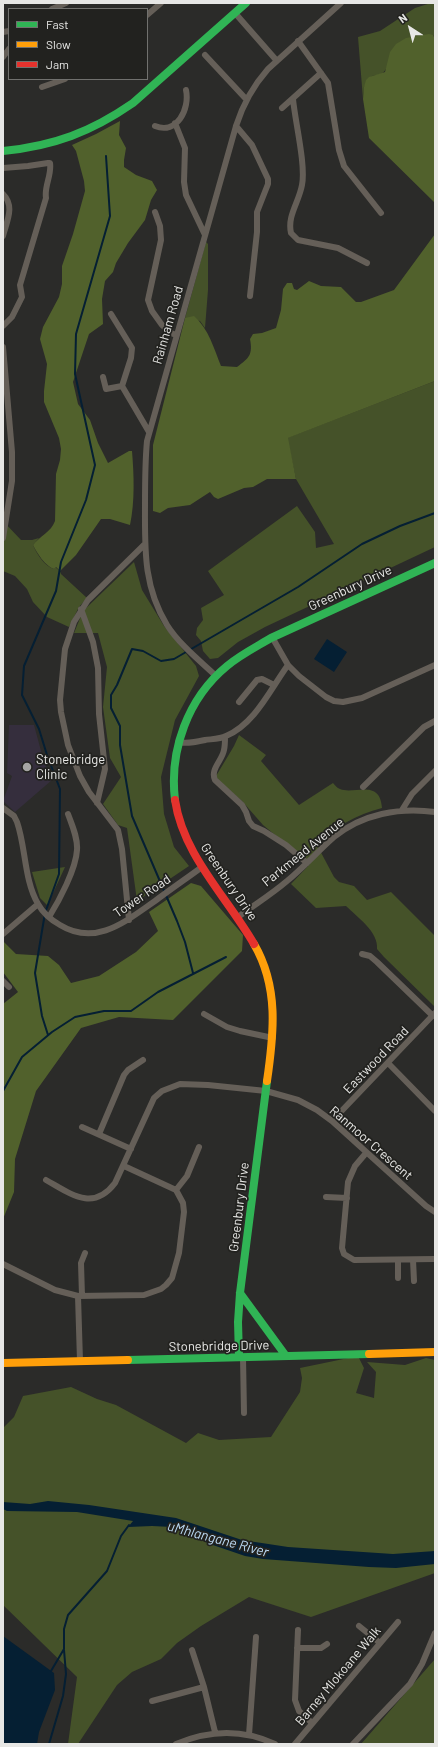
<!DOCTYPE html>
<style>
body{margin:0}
#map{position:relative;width:438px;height:1747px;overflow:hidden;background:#2b2b29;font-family:Barlow,sans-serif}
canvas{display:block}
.frame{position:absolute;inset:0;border:4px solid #e7e7e5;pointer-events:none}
.legend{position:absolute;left:8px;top:8px;width:140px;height:72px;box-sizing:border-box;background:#22221f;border:1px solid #71716e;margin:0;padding:5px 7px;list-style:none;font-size:12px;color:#e7e7e5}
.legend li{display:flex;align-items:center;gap:8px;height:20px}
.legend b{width:20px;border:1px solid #71716e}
.north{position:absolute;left:390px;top:8px;width:40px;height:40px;-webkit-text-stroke:3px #22221f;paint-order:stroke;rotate:324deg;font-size:11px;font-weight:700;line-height:16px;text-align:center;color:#e7e7e5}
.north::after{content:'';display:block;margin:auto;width:14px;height:18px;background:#e7e7e5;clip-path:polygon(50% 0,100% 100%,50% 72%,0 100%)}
</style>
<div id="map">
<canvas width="438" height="1747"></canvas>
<div class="frame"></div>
<ul class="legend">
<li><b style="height:5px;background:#30b455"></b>Fast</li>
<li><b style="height:5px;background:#ff9f0a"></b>Slow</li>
<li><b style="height:5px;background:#e5322d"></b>Jam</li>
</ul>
<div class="north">N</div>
</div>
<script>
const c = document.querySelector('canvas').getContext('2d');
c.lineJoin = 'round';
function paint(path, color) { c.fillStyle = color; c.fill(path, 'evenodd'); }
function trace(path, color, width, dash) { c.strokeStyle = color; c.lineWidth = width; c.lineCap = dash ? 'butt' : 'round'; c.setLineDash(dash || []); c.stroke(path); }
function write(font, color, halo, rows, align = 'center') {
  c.font = font + ' Barlow,sans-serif'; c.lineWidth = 3.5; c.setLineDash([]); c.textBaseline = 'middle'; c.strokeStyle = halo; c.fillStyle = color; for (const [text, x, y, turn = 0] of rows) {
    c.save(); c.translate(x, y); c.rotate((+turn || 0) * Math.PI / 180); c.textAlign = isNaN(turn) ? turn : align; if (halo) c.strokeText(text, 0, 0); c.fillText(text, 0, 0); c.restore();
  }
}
const medical = new Path2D(`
 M9,725H34L44,762L52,780L15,812L3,801L12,776L7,773Z`);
const green = new Path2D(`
 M431,3H435V39L433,35L387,67C384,74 379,75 372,76L364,87L363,99L358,37L380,31L415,8Z
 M206,242L208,244V290L205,328L200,321L185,318Z
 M435,381V547L265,627L238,642L218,658L210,659L203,651L201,641L196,635L197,628L203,620L201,608L224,595L208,571L297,506L315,532L316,548L334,544L296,479L287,438Z
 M3,521L21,540H32L39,538L33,545C37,554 44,566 54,569L55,567L60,571L61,574L87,598L79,607L69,627L47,617L33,602L27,589L15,576L3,571Z
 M134,562L142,590L164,626L196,666L199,676L175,720L161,777L164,814L174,847L189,866L137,901L127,828L118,825L103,804L121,777L110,758L103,707L107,667L98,633H74L83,611Z
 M239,735L266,755L261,761L299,805L333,783C335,785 337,788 340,789C354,795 380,778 382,808C356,815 336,826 317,845L334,877L339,882L354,886L367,900L391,892L435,936V1007L384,957L377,949C379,932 357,917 346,906L316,908L291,884L310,864L263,825L242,801L219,781L216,776L234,746Z
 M65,867L54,891L47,905L40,898L32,872Z
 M358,1356L364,1368L356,1393L374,1398L376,1372L367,1362L405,1365L426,1358L435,1360V1573L311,1617L249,1597L201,1626L177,1643L161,1659L132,1672L117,1685L78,1744H68L77,1677L3,1605V1428L14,1417L23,1396L71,1387L97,1399L116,1405L186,1443L198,1433L219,1440L271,1437L300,1392L302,1378L300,1368Z
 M435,1659V1744H361Z`);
const forest = new Path2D(`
 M429,34L433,35L435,39V203L369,138L363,99L364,87L366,80L369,77L385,72L390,52L396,44L406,38Z
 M120,121L119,135L126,148L124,160V167L136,175L152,181L157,190L151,200L145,220L128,243L116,263L113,272L105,281L102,299L103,324L89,334L73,382L78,404L90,420L98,443L108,463L129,451H132C134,475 135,502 130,525L110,519H101L76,555L60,571L56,567L54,569C45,566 37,553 33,545C40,536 51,532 55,521L56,474L60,460L61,449L59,438L44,402V391L47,364L40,339L43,327L59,297L62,284V266L73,234L85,191L84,181L76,151L72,145L96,134Z
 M435,234V381L288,438L296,479H267L253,487L244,488L218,499L214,497L210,492L190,505L168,508L160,513L153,511V445L185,318L194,316C209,329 214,349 221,366L237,367C249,358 253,355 250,339L253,334L262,333L276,328L281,310L283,289L287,283H292L294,289L297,290L309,281L321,286L341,287L356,302H361L394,290Z
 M191,883L201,886L243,935L242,951L173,1020L119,1017L81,1028L36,1091L15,1159L14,1192L3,1219V1004L18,992L3,972V941L16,954L48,956L59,965L71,983L99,976L136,952L158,931L149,912Z`);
const water = new Path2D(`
 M327,639L347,652L334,672L314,659Z
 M48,1501L89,1505L176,1518L242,1540L288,1547L393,1554L435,1551V1564L396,1568L369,1567L263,1559L245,1556L210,1544L172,1527L152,1526L128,1527L133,1521L77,1512L7,1511L3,1509V1502L30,1504Z
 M3,1636L54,1673L55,1690L39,1732L37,1744H3Z`);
const stream = new Path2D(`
 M193,973L185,942L177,921L132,816L120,745V726L111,708V695L117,685L132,649L143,651L161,661L174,659L298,587L362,544L400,526L435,513
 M48,1035L42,1016L35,973L45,913L59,874L60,789L47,755L39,729L22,695L24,666L56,591L61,562L86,500L95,465L75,374L76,334L110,216L106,156
 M3,1091L22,1057L52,1032L75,1017L104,1011H131L158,992L226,957
 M51,1671L64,1649V1629L68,1615L107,1571L121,1536L129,1525
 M49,1744L63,1696L66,1674L64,1650`);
const street = new Path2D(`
 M52,9L66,3
 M235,13L277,61
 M147,15L161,3
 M3,32L9,31
 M298,41L328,83L339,150L344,166L381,213
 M205,55L246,99
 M3,57L9,49
 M42,87L65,79
 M293,99C295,121 306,165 302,185C299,202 287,216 291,233L298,240L338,248L367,263
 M282,108L321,73
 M175,123L185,148L184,182L186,195L205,235
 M155,126C177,135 190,109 186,90
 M236,126L252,145L268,179V184L257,212V232L250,296
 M3,168L28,166L48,163H50C52,175 44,186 46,198L20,285L22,297L12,317L3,326
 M3,194C15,206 7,221 3,236
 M155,212L160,226L161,240L148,300L152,311L162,325L171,333L176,335
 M111,314L132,348L131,358L122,386L149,432
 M3,347L12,452V481L3,538
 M103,377L106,389L122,386
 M81,609L93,642L98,668L99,714L105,769L97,803
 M272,637L288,665L299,676L326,697L334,701L343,702L362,698L435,665
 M215,675C199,660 179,644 167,625C143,586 145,548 145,505C145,483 145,462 147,441L236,126C243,104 253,86 268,69L341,3
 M239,702L257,680L262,679L274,685
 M225,737C225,741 225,746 224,750C222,761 210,769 215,780L242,805L246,812L249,821L253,826L264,831L286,845L307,863
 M178,742C188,744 196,742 205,740C212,739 220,739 226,736C255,724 271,688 288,665
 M363,787L424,727L435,721
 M3,808L14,816L17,822C26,848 24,880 38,904C43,913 51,920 60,925C96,947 126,921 155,901C171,889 187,878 202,867
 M402,810L412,794L435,771
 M49,917C59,901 76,869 77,850C78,838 72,825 68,814
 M238,917C254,905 272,894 287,881C304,867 318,851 334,837C362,814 400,807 435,812
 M129,920L122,849L118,830L89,792L80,776L68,745L61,712L60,700L65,649L74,622L88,600L145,544
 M3,934L38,904
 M362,954L370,956L377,962L433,1016
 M3,981L9,987
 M204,1014L227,1027L240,1031L273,1038
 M388,1063L435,1111
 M332,1121L435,1013
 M82,1127L131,1149
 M99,1134L124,1075L128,1070L143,1060
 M366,1153L355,1166L348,1182L342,1248L344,1254L354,1260L435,1259
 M46,1180C71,1194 93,1212 115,1183L154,1098L162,1091L180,1084L208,1085L266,1091L298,1100L317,1110L332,1121L426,1206L435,1212
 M176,1190L187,1176L199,1147
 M326,1197L347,1198
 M413,1260L414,1281
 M3,1264L55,1290L78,1296L144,1295L161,1289L166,1285L172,1278L179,1253L184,1212L183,1203L176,1190L124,1166
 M398,1278V1260
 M78,1296L80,1361
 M82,1296L81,1263L85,1253
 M243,1357L244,1413
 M359,1626L380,1643
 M298,1630L295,1700L299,1711L312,1723
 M297,1648H321L327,1644
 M192,1650L204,1687L215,1732
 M152,1701L204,1687
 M249,1735L256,1637
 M176,1744C209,1730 243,1729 275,1744
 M295,1744L398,1622
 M353,1744L410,1684L422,1664L435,1633`);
const fast = new Path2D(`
 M3,151C54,146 91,132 133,103L246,3
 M175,800C169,750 188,698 227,666C240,655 256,647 271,638L435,563
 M240,1293L286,1356
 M239,1357L238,1322L240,1293L267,1081
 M128,1360L369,1354`);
const slow = new Path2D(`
 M254,944C279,987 274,1033 267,1081
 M369,1354L435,1352
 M3,1363L128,1360`);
const jam = new Path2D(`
 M175,800C183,855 227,897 254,944`);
const markers = [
 [27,767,5,"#a5a5a3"]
];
const streetNames = [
 ["Rainham Road",168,325,-74],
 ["Greenbury Drive",350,588,-25],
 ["Parkmead Avenue",303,852,-39],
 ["Greenbury Drive",229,882,56],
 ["Tower Road",142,896,-34],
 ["Eastwood Road",376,1060,-46],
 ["Ranmoor Crescent",371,1143,41],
 ["Greenbury Drive",239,1207,-83],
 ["Stonebridge Drive",219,1346,-1],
 ["Barney Mlokoane Walk",338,1676,-50]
];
const poiNames = [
 ["Stonebridge",36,760],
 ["Clinic",36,775]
];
const waterNames = [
 ["uMhlangane River",218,1539,15]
];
paint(medical, '#352e3d');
paint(green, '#455229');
paint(forest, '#51612c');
paint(water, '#051f33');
trace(stream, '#051f33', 2);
trace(street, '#655f58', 6);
trace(fast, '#30b455', 8);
trace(slow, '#ff9f0a', 8);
trace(jam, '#e5322d', 8);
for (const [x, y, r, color] of markers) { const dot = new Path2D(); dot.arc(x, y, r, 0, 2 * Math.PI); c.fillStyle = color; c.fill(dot); trace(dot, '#22221f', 1.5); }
write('13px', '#e7e7e5', '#22221f', streetNames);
write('13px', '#e7e7e5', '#22221f', poiNames, 'left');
write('italic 14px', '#bbd9f3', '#22221f', waterNames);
</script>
